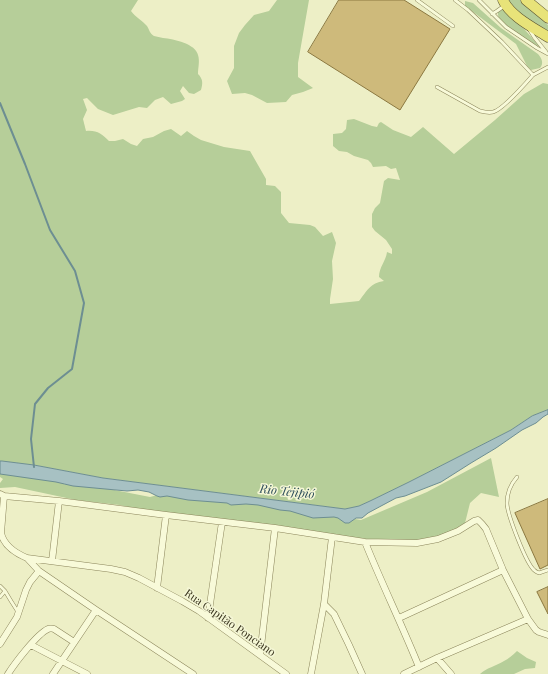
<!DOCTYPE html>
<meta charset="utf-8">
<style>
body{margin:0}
canvas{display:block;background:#edefc6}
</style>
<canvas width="548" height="674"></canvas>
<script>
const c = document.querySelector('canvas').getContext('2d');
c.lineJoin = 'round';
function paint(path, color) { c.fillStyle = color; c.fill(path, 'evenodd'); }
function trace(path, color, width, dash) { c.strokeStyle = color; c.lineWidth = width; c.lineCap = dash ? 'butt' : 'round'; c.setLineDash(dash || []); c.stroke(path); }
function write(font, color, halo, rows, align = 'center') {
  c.font = font + ' "Playfair Display",serif'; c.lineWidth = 3; c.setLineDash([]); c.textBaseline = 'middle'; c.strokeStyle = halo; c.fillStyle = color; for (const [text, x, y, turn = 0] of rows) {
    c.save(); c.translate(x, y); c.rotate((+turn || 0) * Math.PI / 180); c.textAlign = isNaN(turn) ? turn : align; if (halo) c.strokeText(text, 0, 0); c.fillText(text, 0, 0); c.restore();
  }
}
const green = new Path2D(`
 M0,0H138L131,11C135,17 142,20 147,26C149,29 150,34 154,36C157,37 160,37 163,38C174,39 196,44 198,55C200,61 198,68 198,74C203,79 203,83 201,90L194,94L189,93L183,86L180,91L185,99L182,101L171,104L163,97L155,100L147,108L139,107L113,115L98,109L87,98L83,99L87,110L83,119L86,131C97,130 102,134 109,141H115L123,139L131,144L137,146L143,139L153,137L164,131L171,129L181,136L187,131L194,136L201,140L224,147L250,151L266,179V185L275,186L281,192V213L289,223L310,225L315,227L323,236L332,232L336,243L332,261L333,279L330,299V304L359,301C367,291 370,283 384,281L379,277C379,267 386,261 387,252L392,254V249L386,240L375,231L372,227V214L375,208L380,203L384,181L388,178L400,180L396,168L391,169L386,166L373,167L371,163L368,160L354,156L347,152L339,151L333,146V134L342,133L346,129L347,120L354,119L372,126L377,127L379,123L381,122L393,130L411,137L423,127L454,154L495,120L524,94L543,83L548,84V410L532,416L511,430L409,482L370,501L359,506L345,509L103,478L34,465L0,461Z
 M277,0H309L298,63V77L313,88L303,92L292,95L286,102L267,103L252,95L245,93L232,94L227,81L234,68V46L239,33L245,25L254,15L269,11Z
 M507,0H520L548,25V34L513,10Z
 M465,1L473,3L501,28L538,54C542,59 544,63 540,68L531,70L527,66L516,44L465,6Z
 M501,6H504L540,47C530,42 504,28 499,18C497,13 498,9 501,6Z
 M491,458L499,497L481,493L470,503L465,523L451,533L435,538L403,543L252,528L167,514L136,509L120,505L76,500L15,487L0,488V483L3,479L0,477V470L53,478L150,497L165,493L269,504L361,520L427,492Z
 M517,651L527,658L536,662L535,668L525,669L514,674H480C486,668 496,666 504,661C508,659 513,655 517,651Z`);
const water = new Path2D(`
 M548,410V414L543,417L536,423L522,430L496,448L471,463L441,482L405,496L396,498L368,513L362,518H356L349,523H345L338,518L334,517L313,518L290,511L280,510L258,505L246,504L231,505L227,503L188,500L167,496L160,497L157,496L149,492L138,490L127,491L73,486C67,485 62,483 56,482L0,474V461H2L34,465L103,478L345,509L359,506L370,501L409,482L511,430L532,416Z`);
const stream = new Path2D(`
 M0,103L25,164L50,230L75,271L84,303L72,369L48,388L35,404L31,439L34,467`);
const building = new Path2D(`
 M339,0H404L450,29L400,110L308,52Z
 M548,499V565L540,569L515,513Z
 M548,587V614L537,592Z`);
const service = new Path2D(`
 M417,0L453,26
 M455,0L468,10L502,42L533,75L548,67
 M479,0L506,27L537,48L548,54
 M492,14L497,11L504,6
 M529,29L534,37L546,52
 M437,87L480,111C484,112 489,113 493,112C502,110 526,83 533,75
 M517,477C510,485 507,493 507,503C507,514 526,563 534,570C536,572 537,572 539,573L548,570
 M0,586L5,591L11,601L18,612
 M0,597L5,591`);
const minor = new Path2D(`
 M0,494L4,496L59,501L166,515L275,528L365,542L417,543L438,539L458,531L474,521L478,520L482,524L486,529L503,570L528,619L536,630L539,632L548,635
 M4,496L1,533C4,546 15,553 27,558L111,569L125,572L139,578L182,601L199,611L286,674
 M365,542C382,584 402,625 419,667
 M27,558L39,571L96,610L193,674
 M52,561L59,501
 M157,588L166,515
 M324,604L334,614L349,645L362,674
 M208,618L222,522
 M399,618L503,570
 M0,644L17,617L26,590L30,582L39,571
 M31,645L87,674
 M260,655L275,528
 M437,658L451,674
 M8,674C15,663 37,634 48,629C51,628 50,628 54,629L74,642
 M53,674L96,610
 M311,674L324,604L332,537
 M404,674L437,658L528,619`);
const trunk = new Path2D(`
 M503,0C510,16 534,28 548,37
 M526,0L548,18`);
const streetNames = [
 ["Rua Capitão Ponciano",230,623,35]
];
const waterNames = [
 ["Rio Tejipió",287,492,6]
];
paint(green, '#b6ce99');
paint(water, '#a7c1c3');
trace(water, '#6d8e92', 1);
trace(stream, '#6d8e92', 2);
paint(building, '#ceba7b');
trace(building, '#8b7840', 1);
trace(service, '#8b855b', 4);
trace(minor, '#8b855b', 7);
trace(trunk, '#59512f', 11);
trace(service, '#f8fad9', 3);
trace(minor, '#f8fad9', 6);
trace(trunk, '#e8e379', 10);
write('11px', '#3b361f', '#f5f7d6', streetNames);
write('italic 12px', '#2e4e5b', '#f5f7d6', waterNames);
</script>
